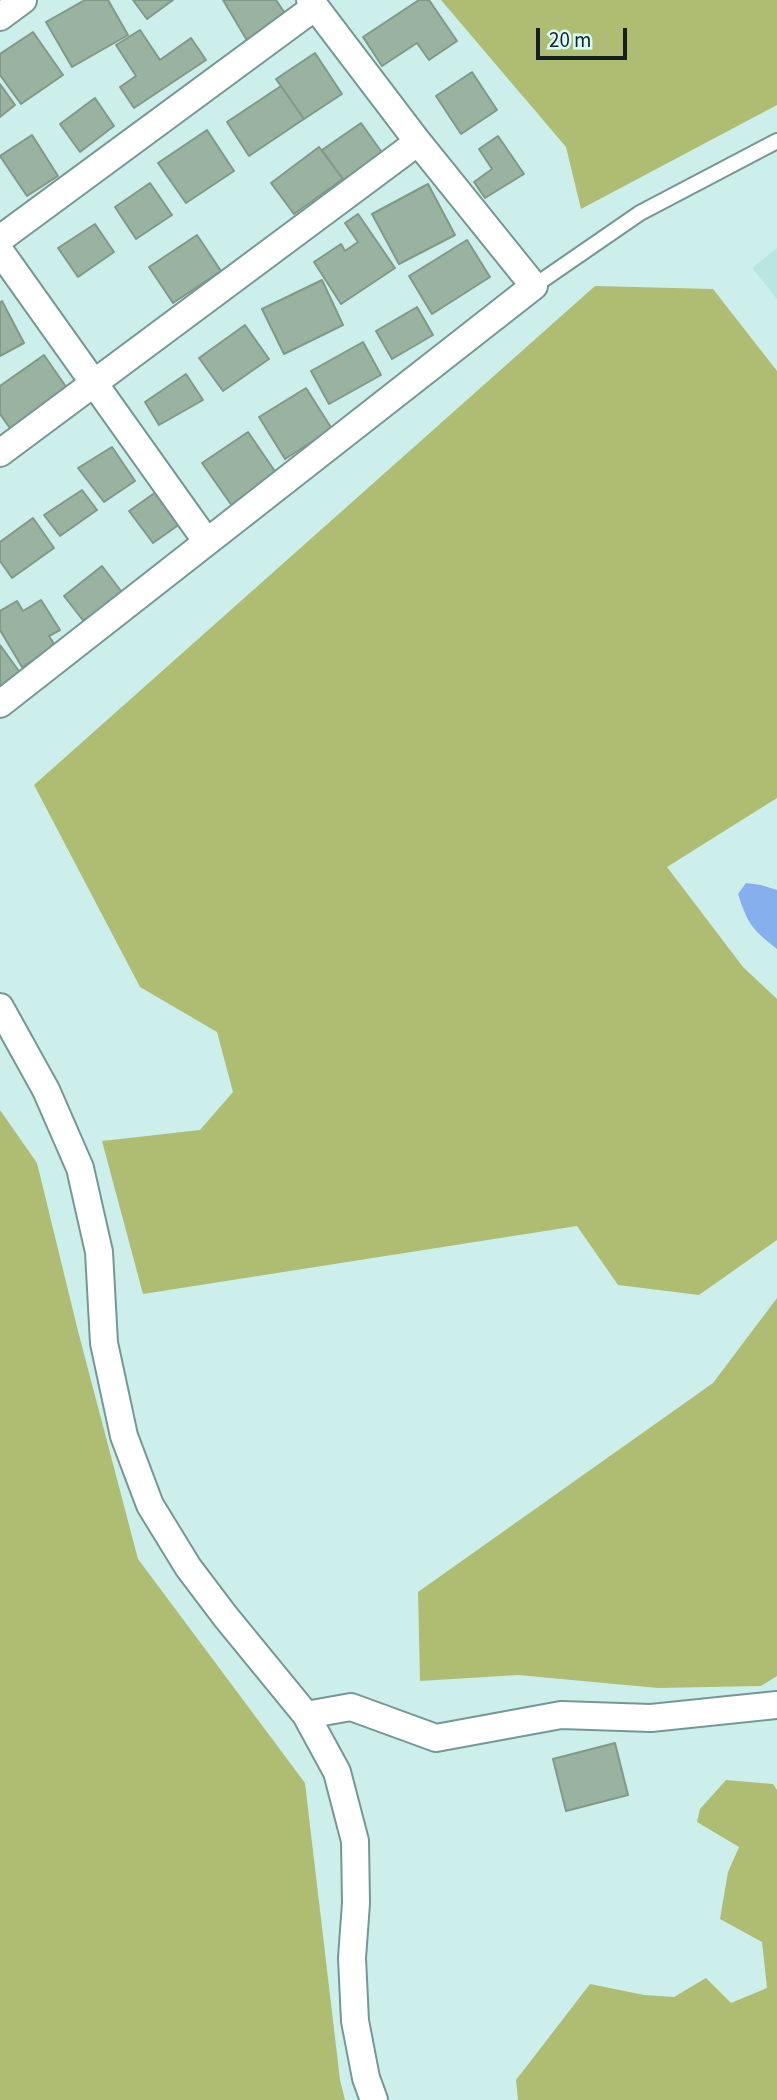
<!DOCTYPE html>
<style>
body{margin:0}
#map{position:relative;width:777px;height:2100px;overflow:hidden;background:#ccefeb;font-family:"Source Sans 3",sans-serif}
canvas{display:block}
.scale{position:absolute;left:536px;top:28px;width:91px;height:32px;box-sizing:border-box;border:4px solid #13201f;border-top:0;padding-left:9px;font-size:21px;line-height:24px;white-space:nowrap;color:#13201f;-webkit-text-stroke:5px #d9fdf9;paint-order:stroke}
</style>
<div id="map">
<canvas width="777" height="2100"></canvas>
<div class="scale">20 m</div>
</div>
<script>
const c = document.querySelector('canvas').getContext('2d');
c.lineJoin = 'round';
function paint(path, color) { c.fillStyle = color; c.fill(path, 'evenodd'); }
function trace(path, color, width, dash) { c.strokeStyle = color; c.lineWidth = width; c.lineCap = dash ? 'butt' : 'round'; c.setLineDash(dash || []); c.stroke(path); }
const built = new Path2D(`
 M777,248V299L752,268Z`);
const forest = new Path2D(`
 M441,0H777V105L581,209L566,147Z
 M595,286L713,289L777,371V798L667,867L743,967L777,999V1240L699,1295L618,1285L577,1226L143,1294L102,1141L200,1130L233,1092L217,1032L140,987L34,785Z
 M0,1110L37,1163L78,1331L138,1559L305,1783L340,2080L345,2100H0Z
 M777,1298V1676L761,1686L658,1688L518,1675L420,1681L418,1592L713,1383Z
 M726,1780L773,1784L777,1790V2100H518L516,2080L590,1984L644,1995L674,1997L706,1978L731,2003L767,1988L762,1942L720,1919L728,1872L739,1847L697,1822L700,1809Z`);
const water = new Path2D(`
 M746,883L761,885L777,890V949C752,929 748,925 738,894Z`);
const building = new Path2D(`
 M85,0H108L128,35L72,67L46,22Z
 M133,0H173L147,19Z
 M223,0H276L288,18L248,42Z
 M419,0H429L457,41L429,60L417,43L382,66L363,37Z
 M140,30L160,60L191,38L206,60L134,108L120,87L136,76L116,45Z
 M33,32L63,75L21,104L0,75V54Z
 M315,53L342,94L304,119L276,79Z
 M472,72L497,110L461,134L436,96Z
 M0,84L15,105L0,117Z
 M281,86L304,119L249,156L227,122Z
 M95,98L114,126L80,152L60,124Z
 M361,123L383,154L344,181L322,150Z
 M207,130L234,171L186,203L158,163Z
 M32,135L58,176L27,196L0,156Z
 M498,136L524,174L485,198L474,182L492,169L479,149Z
 M319,147L343,179L294,214L271,183Z
 M150,183L172,215L136,239L115,207Z
 M428,184L455,235L399,264L372,214Z
 M358,214L395,268L341,304L314,262L341,244L345,251L358,242L345,223Z
 M95,224L114,252L78,277L58,248Z
 M197,235L221,271L173,303L149,267Z
 M467,240L490,277L432,314L409,276Z
 M322,280L343,325L284,354L262,309Z
 M2,301L24,343L0,356V303Z
 M417,307L433,335L392,359L376,331Z
 M245,325L269,359L223,391L199,358Z
 M363,342L381,375L329,404L311,371Z
 M44,355L69,391L12,431L0,414V386Z
 M186,374L203,400L159,425L145,402Z
 M306,388L332,429L285,459L259,417Z
 M248,432L283,483L237,513L202,463Z
 M112,447L135,481L104,502L78,468Z
 M82,490L97,510L60,536L44,515Z
 M156,492L180,524L153,543L129,511Z
 M33,518L54,548L12,578L0,561V542Z
 M102,566L127,599L89,628L64,596Z
 M41,600L60,630L49,636L56,647L22,667L0,630V611L17,601L23,611Z
 M0,645L21,674L0,689Z
 M615,1743L628,1795L566,1811L553,1759Z`);
const lane = new Path2D(`
 M534,286L640,213L777,141`);
const street = new Path2D(`
 M0,17L23,0
 M0,239L315,7
 M0,251L207,542
 M0,453L418,142
 M0,704L534,286L418,142L310,0
 M0,1007L46,1090L80,1168L99,1252L104,1343L124,1436L150,1505L188,1567L225,1616L306,1715L337,1772L355,1841L356,1903L352,1958L355,2021L366,2078L374,2100
 M306,1715L351,1707L436,1738L561,1715L651,1718L777,1705`);
paint(built, '#b9e6e1');
paint(forest, '#aebd72');
paint(water, '#86b0ed');
paint(building, '#9ab2a0');
trace(building, '#819987', 2);
trace(lane, '#769793', 18);
trace(street, '#769793', 30);
trace(lane, '#fff', 14);
trace(street, '#fff', 26);
</script>
